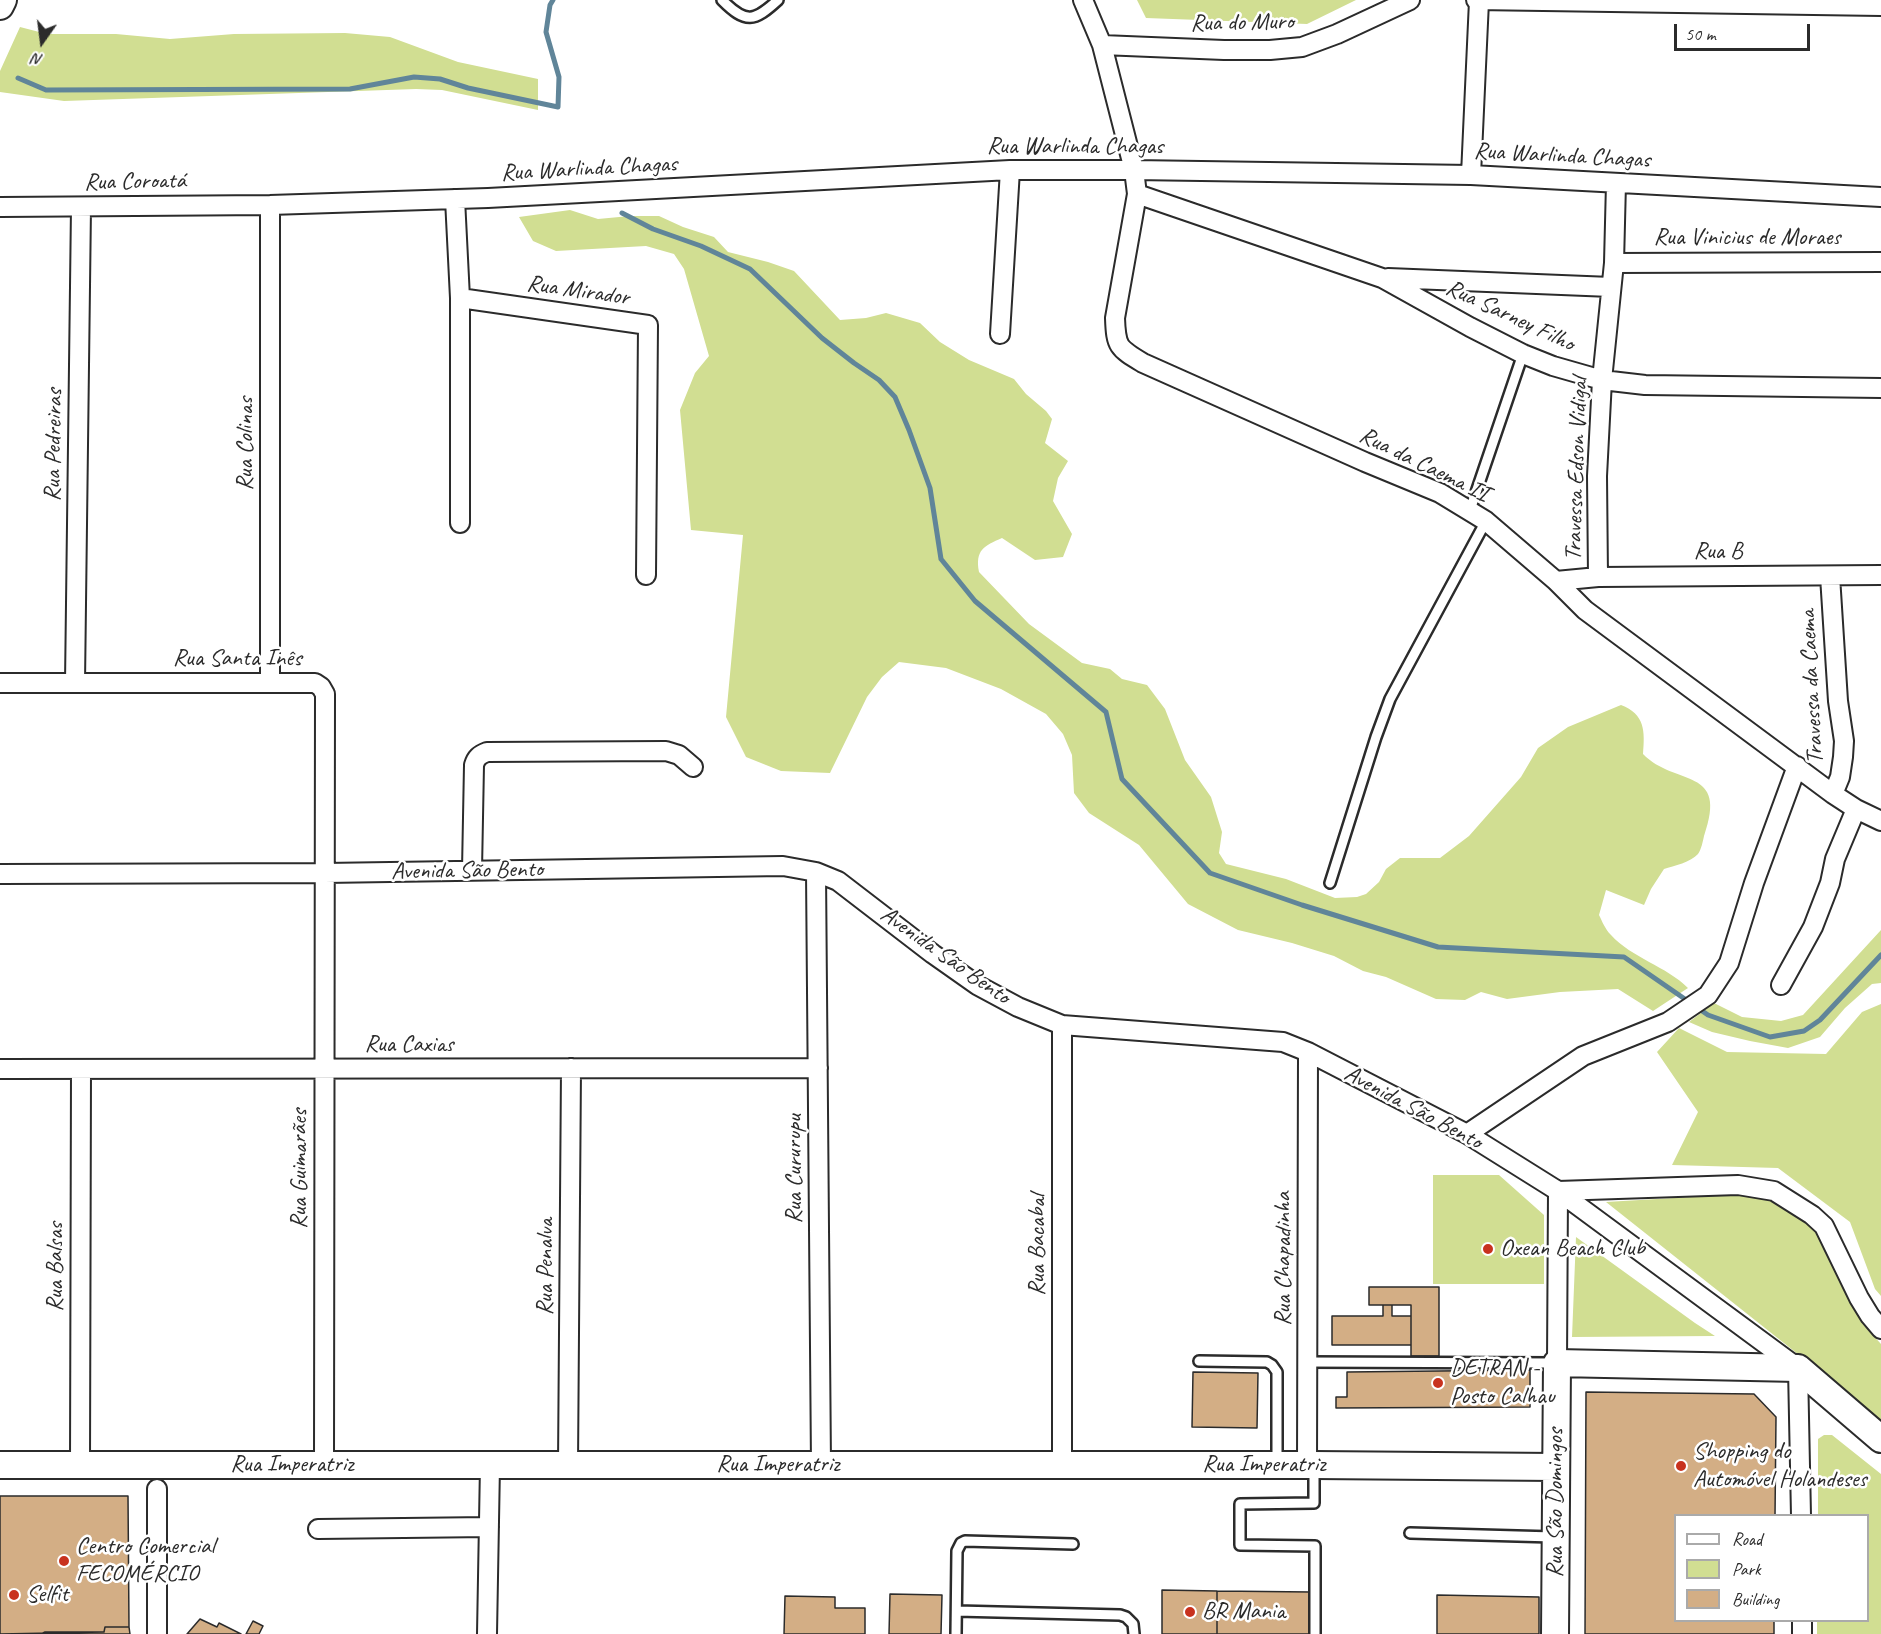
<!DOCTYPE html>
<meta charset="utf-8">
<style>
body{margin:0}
#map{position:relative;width:1881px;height:1634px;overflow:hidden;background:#fff;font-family:Caveat,sans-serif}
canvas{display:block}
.legend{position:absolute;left:1674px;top:1514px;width:195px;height:108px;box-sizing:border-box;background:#fff;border:2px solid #aaa;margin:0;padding:8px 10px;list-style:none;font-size:18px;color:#2b2b2b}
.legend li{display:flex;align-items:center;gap:12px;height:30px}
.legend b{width:30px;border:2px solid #aaa}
.north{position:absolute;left:12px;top:12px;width:60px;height:60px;-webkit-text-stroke:4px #fff;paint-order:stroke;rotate:194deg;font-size:16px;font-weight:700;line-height:24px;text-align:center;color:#2b2b2b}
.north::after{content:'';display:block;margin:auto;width:21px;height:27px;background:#2b2b2b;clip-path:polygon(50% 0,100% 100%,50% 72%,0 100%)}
.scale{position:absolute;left:1674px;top:24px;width:136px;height:27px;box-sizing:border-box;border:3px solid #2b2b2b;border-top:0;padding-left:8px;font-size:18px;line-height:21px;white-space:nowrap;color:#2b2b2b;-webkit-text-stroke:4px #fff;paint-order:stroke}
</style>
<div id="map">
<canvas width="1881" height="1634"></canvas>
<ul class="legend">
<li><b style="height:8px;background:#fff"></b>Road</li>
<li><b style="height:16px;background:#d1de92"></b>Park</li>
<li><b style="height:16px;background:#d3ae85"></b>Building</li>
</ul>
<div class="north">N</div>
<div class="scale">50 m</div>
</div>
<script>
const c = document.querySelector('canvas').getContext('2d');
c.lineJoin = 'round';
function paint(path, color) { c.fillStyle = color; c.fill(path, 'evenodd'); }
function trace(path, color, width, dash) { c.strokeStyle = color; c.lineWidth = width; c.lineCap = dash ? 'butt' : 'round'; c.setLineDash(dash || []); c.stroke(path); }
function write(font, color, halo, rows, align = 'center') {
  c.font = font + ' Caveat,sans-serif'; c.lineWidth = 5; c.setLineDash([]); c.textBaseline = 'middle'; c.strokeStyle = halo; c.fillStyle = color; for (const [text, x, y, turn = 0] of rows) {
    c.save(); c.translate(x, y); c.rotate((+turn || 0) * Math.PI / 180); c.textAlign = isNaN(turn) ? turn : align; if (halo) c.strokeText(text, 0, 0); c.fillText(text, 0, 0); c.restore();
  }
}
const green = new Path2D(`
 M1137,0H1356L1307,24L1146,18Z
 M20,27L47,34H116L170,39L234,34L345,33L390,37L458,62L538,79V110L442,90L416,89L64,101L0,92V71Z
 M570,210L598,219L630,216H659L683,227L714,237L728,252L768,262L794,271L840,320L866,318L886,313L920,323L940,342L969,360L1014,379L1026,394L1046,411L1052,419L1045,443L1068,461L1058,478L1053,501L1072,534L1063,557L1035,560L1002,538C984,546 975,550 979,572L1029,624L1082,663L1110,669L1122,679L1147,685L1165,709L1185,760L1211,797L1222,832L1219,853L1226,864L1286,879L1335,898L1357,897L1366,894L1379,882L1386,869L1400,858H1440L1469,836L1521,777L1538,748L1568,727L1621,705C1645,714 1645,731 1643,754C1675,787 1729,766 1704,836C1703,841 1701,850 1698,854C1691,862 1674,866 1664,869L1651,889L1644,905L1606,890L1599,915C1602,921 1605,929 1611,935C1632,958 1666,966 1688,988L1653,1011L1618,989L1560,992L1507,999L1481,992L1465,1000L1436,999L1386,977L1363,971L1334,956L1292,943L1238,930L1188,904L1139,845L1089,813L1074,793L1072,755L1063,734L1046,714L1001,689L946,668L899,662L882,677L867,697L830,773L781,771L746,757L726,717L743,535L691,530L680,410L695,373L709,356L684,269L674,254L646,246L556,251L533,241L519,217Z
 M1881,930V983L1872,984L1845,1008L1820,1037L1788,1048L1750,1041L1712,1032L1689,1022L1714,1003L1742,1017L1781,1021L1803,1015Z
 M1881,1004V1296L1875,1289L1850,1222L1778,1168L1672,1165L1698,1112L1657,1052L1679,1028L1727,1052L1826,1054L1862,1012Z
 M1433,1175H1499L1544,1215V1284H1433Z
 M1759,1193L1775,1201L1815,1229L1826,1246L1861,1322L1881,1344V1420L1606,1202Z
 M1576,1237L1695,1323L1715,1336L1572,1337Z
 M1824,1435H1832L1881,1474V1634H1817V1621L1868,1620V1516L1818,1515V1439Z`);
const stream = new Path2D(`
 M18,78L46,90L350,89L414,77L440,79L468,88L558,107L559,77L546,32L550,5L553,0
 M622,213L653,229L701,246L750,269L822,338L854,363L879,380L895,397L909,430L930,488L941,559L975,601L1106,712L1122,779L1210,873L1302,905L1438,947L1624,957L1708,1015L1770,1037L1804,1031L1820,1020L1881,955`);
const building = new Path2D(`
 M1369,1287H1439V1356H1411V1305H1369Z
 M1383,1305H1392V1316H1411V1345H1332V1316H1383Z
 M1530,1370V1407L1336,1408V1397H1347V1372Z
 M1193,1372L1258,1373L1257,1428L1192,1427Z
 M1586,1392L1754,1394L1776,1417L1775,1516H1676V1620H1774V1634H1585Z
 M0,1496H128L129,1627H105L104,1632L0,1634Z
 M1162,1590L1217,1591V1634H1162Z
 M1217,1591L1311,1592L1310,1634H1217Z
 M890,1594L942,1595L941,1634H889Z
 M1437,1595L1539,1597V1634H1437Z
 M785,1596L835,1597V1608H865V1634H784Z
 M200,1619L217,1627L219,1623L241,1634H187Z
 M253,1621L263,1626L259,1634H246Z
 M105,1627H129L130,1634H41L45,1632H104Z`);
const lane = new Path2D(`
 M722,0C746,24 754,22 778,0
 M1470,510L1523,354
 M1330,883L1376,737L1390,699L1486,521
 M1199,1361L1267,1362L1272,1365L1277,1372V1463
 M1307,1362L1555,1363
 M1314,1467V1503L1240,1504V1545L1315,1546V1634
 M1410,1533L1553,1537
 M957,1611L1120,1615L1126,1617L1133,1624L1134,1634
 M956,1634L957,1551L961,1543L965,1541L1073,1544`);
const street = new Path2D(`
 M1083,0L1102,45L1134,170L1137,194L1115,318C1116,347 1118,348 1143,363L1365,462L1440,493L1486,521L1556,581L1585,610L1833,794L1856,809L1881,821
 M1476,0L1881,6
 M1102,45L1224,50H1270L1302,47L1337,34L1410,0
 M1471,175L1479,1
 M1137,194L1382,278L1470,327L1523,354L1553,366L1602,380L1645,385L1881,388
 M455,199L460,298V523
 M270,205V683
 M0,207L270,205L488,198L1010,170H1134L1471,175L1881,197
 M1614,263L1881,262
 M1388,278L1611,287
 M460,298L648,325L646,575
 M1000,334L1010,170
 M1830,576L1838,701L1844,741L1843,757L1840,777L1833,794
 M1598,577L1597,476L1602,380L1614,263L1616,183
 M1556,581L1598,577L1881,575
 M0,683H315L321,687L325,694L324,1465
 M75,683L81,207
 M472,870L474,765C476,758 479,755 487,752L666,751L679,755L693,767
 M816,872L821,1465
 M0,874L325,873L783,866L816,872L838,881L933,954L977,985L1018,1007L1062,1025L1283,1042L1308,1052L1467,1134L1558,1191L1798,1368L1801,1516
 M1781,985L1813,927L1830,883L1835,859L1856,809
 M1062,1025V1465
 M0,1069L818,1068
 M1467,1134L1583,1056L1668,1022L1708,995L1729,963L1754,883L1797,766
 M1558,1191L1738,1185L1774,1191L1812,1215L1824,1226L1859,1298L1870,1316L1881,1329
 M1557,1363L1558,1191
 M80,1465L81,1069
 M568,1465L571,1068
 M1307,1465L1308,1052
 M318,1529L489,1527
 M1802,1620V1634
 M157,1634V1489
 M487,1634L490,1465`);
const secondary = new Path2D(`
 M0,6L3,0
 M0,1465H1314L1556,1467
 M1555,1634L1557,1363L1798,1368L1881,1439`);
const markers = [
 [1488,1249,6,"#c8321e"],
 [1438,1383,6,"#c8321e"],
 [1681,1466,6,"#c8321e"],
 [64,1561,6,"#c8321e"],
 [14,1595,6,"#c8321e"],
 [1190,1612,6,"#c8321e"]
];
const streetNames = [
 ["Rua do Muro",1242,23,-1],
 ["Rua Warlinda Chagas",1075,147],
 ["Rua Warlinda Chagas",1562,156,3],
 ["Rua Warlinda Chagas",589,169,-3],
 ["Rua Coroatá",135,182,-1],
 ["Rua Vinicius de Moraes",1747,238],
 ["Rua Mirador",578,291,8],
 ["Rua Sarney Filho",1510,316,25],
 ["Rua Colinas",246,444,-90],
 ["Rua Pedreiras",54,445,-89],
 ["Rua da Caema II",1424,465,26],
 ["Travessa Edson Vidigal",1577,469,-88],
 ["Rua B",1718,552],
 ["Rua Santa Inês",237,659],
 ["Travessa da Caema",1812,687,-93],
 ["Avenida São Bento",467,871,-1],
 ["Avenida São Bento",945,956,35],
 ["Rua Caxias",409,1045],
 ["Avenida São Bento",1413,1108,28],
 ["Rua Guimarães",300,1169,-90],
 ["Rua Cururupu",795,1169,-90],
 ["Rua Bacabal",1038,1245,-90],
 ["Rua Chapadinha",1284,1259,-90],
 ["Rua Balsas",56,1267,-90],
 ["Rua Penalva",546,1267,-90],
 ["Rua Imperatriz",292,1465],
 ["Rua Imperatriz",778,1465],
 ["Rua Imperatriz",1264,1465],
 ["Rua São Domingos",1556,1503,-90]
];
const poiNames = [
 ["Oxean Beach Club",1500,1249],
 ["DETRAN -",1450,1369],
 ["Posto Calhau",1450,1397],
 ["Shopping do",1693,1452],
 ["Automóvel Holandeses",1693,1480],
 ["Centro Comercial",76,1547],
 ["FECOMÉRCIO",76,1575],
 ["Selfit",26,1595],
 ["BR Mania",1202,1612]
];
paint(green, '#d1de92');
trace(stream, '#608599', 5);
paint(building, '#d3ae85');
trace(building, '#2b2b2b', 1.5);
trace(lane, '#2b2b2b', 14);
trace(street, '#2b2b2b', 22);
trace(secondary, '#2b2b2b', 30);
trace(lane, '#fff', 9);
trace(street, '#fff', 18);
trace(secondary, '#fff', 26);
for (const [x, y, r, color] of markers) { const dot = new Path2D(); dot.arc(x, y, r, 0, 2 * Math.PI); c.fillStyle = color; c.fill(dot); trace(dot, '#fff', 2); }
write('24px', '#2b2b2b', '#fff', streetNames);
write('24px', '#2b2b2b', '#fff', poiNames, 'left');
</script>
